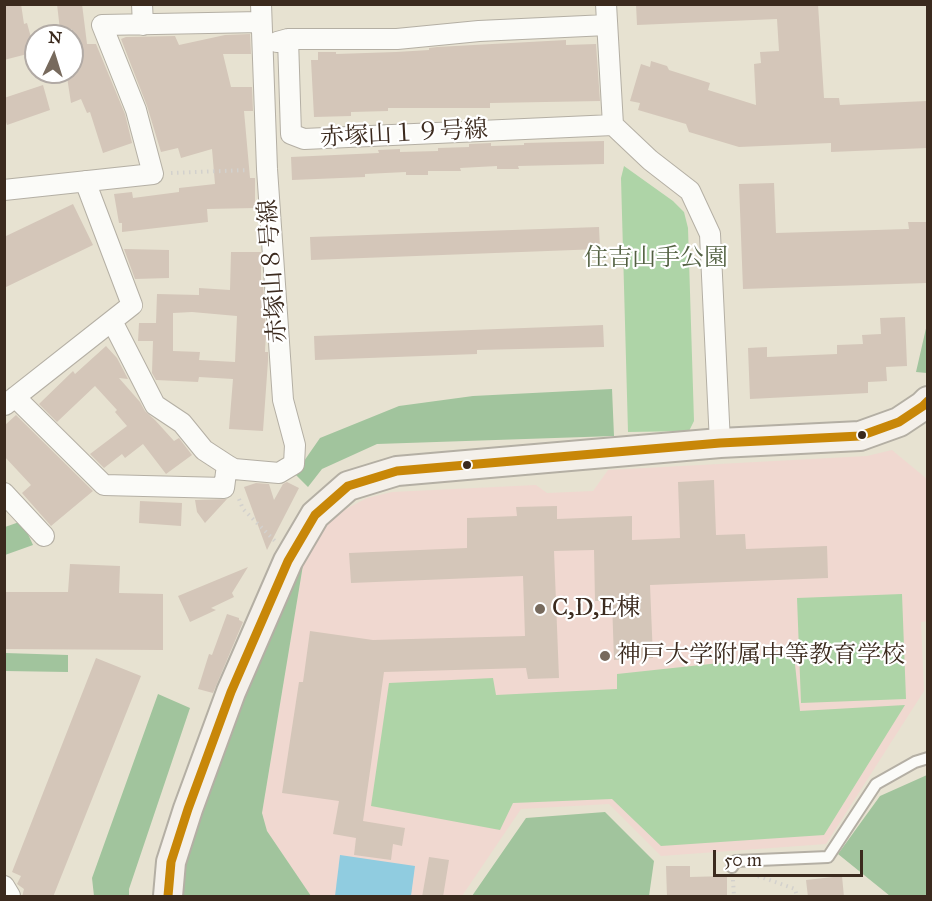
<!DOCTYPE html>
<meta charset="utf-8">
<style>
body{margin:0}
#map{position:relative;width:932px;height:901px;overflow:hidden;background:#e7e2d1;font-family:"IM FELL Great Primer",serif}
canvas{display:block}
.frame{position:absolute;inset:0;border:6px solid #3b2a1e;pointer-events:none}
.north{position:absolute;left:24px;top:24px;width:60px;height:60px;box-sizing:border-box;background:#fff;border:2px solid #b1aaa5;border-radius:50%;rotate:4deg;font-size:16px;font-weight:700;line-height:24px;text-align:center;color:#3b2a1e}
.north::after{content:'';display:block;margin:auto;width:21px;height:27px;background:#776a5d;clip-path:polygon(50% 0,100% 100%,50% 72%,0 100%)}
.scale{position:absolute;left:713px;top:850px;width:150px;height:27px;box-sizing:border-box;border:3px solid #3b2a1e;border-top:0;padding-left:8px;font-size:18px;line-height:21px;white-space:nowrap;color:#3b2a1e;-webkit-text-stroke:4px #fff;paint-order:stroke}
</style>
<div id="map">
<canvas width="932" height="901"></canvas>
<div class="frame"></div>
<div class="north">N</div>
<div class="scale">50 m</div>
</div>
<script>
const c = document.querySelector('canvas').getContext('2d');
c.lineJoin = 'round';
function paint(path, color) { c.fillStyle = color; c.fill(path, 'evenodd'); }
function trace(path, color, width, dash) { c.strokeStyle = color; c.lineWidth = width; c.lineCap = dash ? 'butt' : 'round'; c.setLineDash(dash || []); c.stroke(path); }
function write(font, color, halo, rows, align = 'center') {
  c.font = font + ' "IM FELL Great Primer","Noto Serif JP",serif'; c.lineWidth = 4.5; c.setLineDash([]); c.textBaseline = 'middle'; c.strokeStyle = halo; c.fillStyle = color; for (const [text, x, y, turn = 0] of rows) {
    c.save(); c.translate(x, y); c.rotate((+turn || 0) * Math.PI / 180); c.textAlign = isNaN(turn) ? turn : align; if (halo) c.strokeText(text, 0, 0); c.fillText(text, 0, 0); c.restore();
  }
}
const built = new Path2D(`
 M892,450L927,479L928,621L921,622L924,691L826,844L661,856L609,804L521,809L462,896H311L267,831L262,813L305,553L327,524L346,509L367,498L392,492L536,485L547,493L593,491L608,470L867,456Z`);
const green = new Path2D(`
 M624,166L673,201L684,212L688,228L694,421L689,431L628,432L621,178Z
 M902,594L906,699L801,703L797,598Z
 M794,655L800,711L905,705L824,835L661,846L612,799L513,803L500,830L371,806L389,683L493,678L496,695L617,689V674Z`);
const forest = new Path2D(`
 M927,324V373L916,372Z
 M612,389L614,436L377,444L322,469L308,487L295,474L320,438L399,406L473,396Z
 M22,521L33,545L5,555V527Z
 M305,553L262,813L267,831L311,896H181L178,879L237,707Z
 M5,653L68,655V672L5,671Z
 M158,694L190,708L129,889V896H94L92,878Z
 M927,775V896H890L838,854L880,796Z
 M605,812L654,861L649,896H472L526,818Z`);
const water = new Path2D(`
 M340,855L415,866L411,896H335Z`);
const building = new Path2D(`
 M4,4H21L24,24L27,23L35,52L4,60Z
 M57,4H82L87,44H96L125,114L132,143L103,153L90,112L87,113L81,99L71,103L67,77L72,75V29L60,30Z
 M636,4H818L824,98H839L840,105L927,101V148L831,152V143L739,147L689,132L686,124L638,110L640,103L630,101L641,64L650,67L651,61L667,66L669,70L710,83L708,90L756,105L754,64L761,63L760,52L779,51L777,19L637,25Z
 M250,34L251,54H223L231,87H252L253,111H244L250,178H255V208L207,209L208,222L122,232V223H119L114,194L132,192L133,198L179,192V188L215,184L212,149L181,158L178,148L161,152L147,106L121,39L126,37L175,36L179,45L225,35Z
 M566,40V45L596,44L600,101L490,103V108H388V111L351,112V116L314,117L311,60H318V52H336V54L396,52L429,50V48L437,47Z
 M43,85L50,110L7,125L4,116V98Z
 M604,141V164L518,166L519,169H497V166L460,168L461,171H428V175H406V172L365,174V177L292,180L291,157L379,153L378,150L400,149V152L438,151V148L469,147V144L491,143V146L524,145V143Z
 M774,183L776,233L909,229L908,222H927V283L743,289L739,184Z
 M73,204L93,245L4,288V237Z
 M599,227L600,249L311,260L310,237Z
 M124,249L169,250V278L135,279Z
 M231,252H261V283H263L266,333L265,352H268V361L263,431L229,429L233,379L199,377L198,382L156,380L152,373L153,341H138L139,323H156L157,294L199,295V288L230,290ZM192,312L237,316L235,362L199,360L200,352L173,351V313Z
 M905,317L907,366L886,367L887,381L868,382V393L750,399L748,348L767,347V357L837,354V345L863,344L862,335L881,334L880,318Z
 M603,325L604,347L477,350V354L315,360L314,336Z
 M106,346L117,358L128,379L119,378L140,402L145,411L155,420L174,441L179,438L192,455L166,474L143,444L125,458L122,454L104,468L90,454L127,426L115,412L117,410L95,386L57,422L39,404L73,371L75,374Z
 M16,415L93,491L51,526L22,493L31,485L4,456V426Z
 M714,480L716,535L745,534L746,549L827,546L828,578L650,585L653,658L614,660L612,601H595L594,550L554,551L559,678L528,679L526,668L384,672L363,821L405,828L402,846L393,844L391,860L354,855L356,838L333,834L339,801L282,793L299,682H303L310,631L373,640L525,636L523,576L351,583L349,553L467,548V518L517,516L516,507L557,506V519L632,516V540L680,538L678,482Z
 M287,482L299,488L267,550L244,487L256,483L269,484L274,500L283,484Z
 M227,499L205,523L197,512L195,500Z
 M140,501L182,503L181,526L139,523Z
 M70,564L120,566L119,593L163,594V650L4,649V592H68Z
 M248,567L232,593L234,597L211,608L216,610L190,622L178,596Z
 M227,614L239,618V620L243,622L213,693L198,689L209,654L212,655Z
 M96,658L141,676L53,897H22L24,889L17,884L21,876L12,872Z
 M429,857L449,860L443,897H422Z
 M666,866H690V877L727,876V897H667Z
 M842,876L844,897H808L806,880Z`);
const path = new Path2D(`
 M171,173L248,170
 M239,499L243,509L275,541
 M758,876L795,889L797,896
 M733,880L734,896`);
const lane = new Path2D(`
 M732,867L736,861L828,857L876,784L915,762L928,758`);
const street = new Path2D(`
 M142,4L143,25
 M606,4L613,125L650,160L690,191L710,234L720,443
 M288,39L291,134L304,139L613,125
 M277,42L288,39H397L479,31L607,25
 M4,190L153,174L136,110L102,25L261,22
 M15,397L104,485L224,488L227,465L204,450L182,423L155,405L112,321
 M5,405L132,305L85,181
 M227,465L234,469L279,473L294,464L295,445L283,400L267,169L261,4
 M4,493L44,536
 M4,886L10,896`);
const secondary = new Path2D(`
 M168,896L171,862L188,809L231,692L288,561L315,515L348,486L397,471L720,443L860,436L899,422L923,406L928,401`);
const bus1 = new Path2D(`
 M168,896L171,862L188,809L231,692L288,561L315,515L348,486L397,471L720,443L860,436L899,422L923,406L928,401`);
const markers = [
 [862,435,5,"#3b2a1e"],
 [467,465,5,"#3b2a1e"],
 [540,609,6,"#776a5d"],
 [605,656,6,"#776a5d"]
];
const streetNames = [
 ["赤塚山１９号線",404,135,-3],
 ["赤塚山８号線",274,271,-94]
];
const parkNames = [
 ["住吉山手公園",656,259]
];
const poiNames = [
 ["C,D,E棟",552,609],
 ["神戸大学附属中等教育学校",617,656]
];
paint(built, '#f0d8d0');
paint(green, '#aed4a7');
paint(forest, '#a1c49d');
paint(water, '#90cce0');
paint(building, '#d4c6b9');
trace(lane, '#b4afa4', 14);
trace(street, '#b4afa4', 22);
trace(secondary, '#b4afa4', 32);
trace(path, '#d3d1cd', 4, [1.5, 4.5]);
trace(lane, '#fbfbf8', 10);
trace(street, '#fbfbf8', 20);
trace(secondary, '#f4f0ea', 28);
trace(bus1, '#c88708', 9);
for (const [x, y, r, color] of markers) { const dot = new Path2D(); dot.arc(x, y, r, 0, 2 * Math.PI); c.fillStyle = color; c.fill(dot); trace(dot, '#fff', 2); }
write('24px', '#3b2a1e', '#fff', streetNames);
write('24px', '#536142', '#fff', parkNames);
write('24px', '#3b2a1e', '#fff', poiNames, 'left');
</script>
